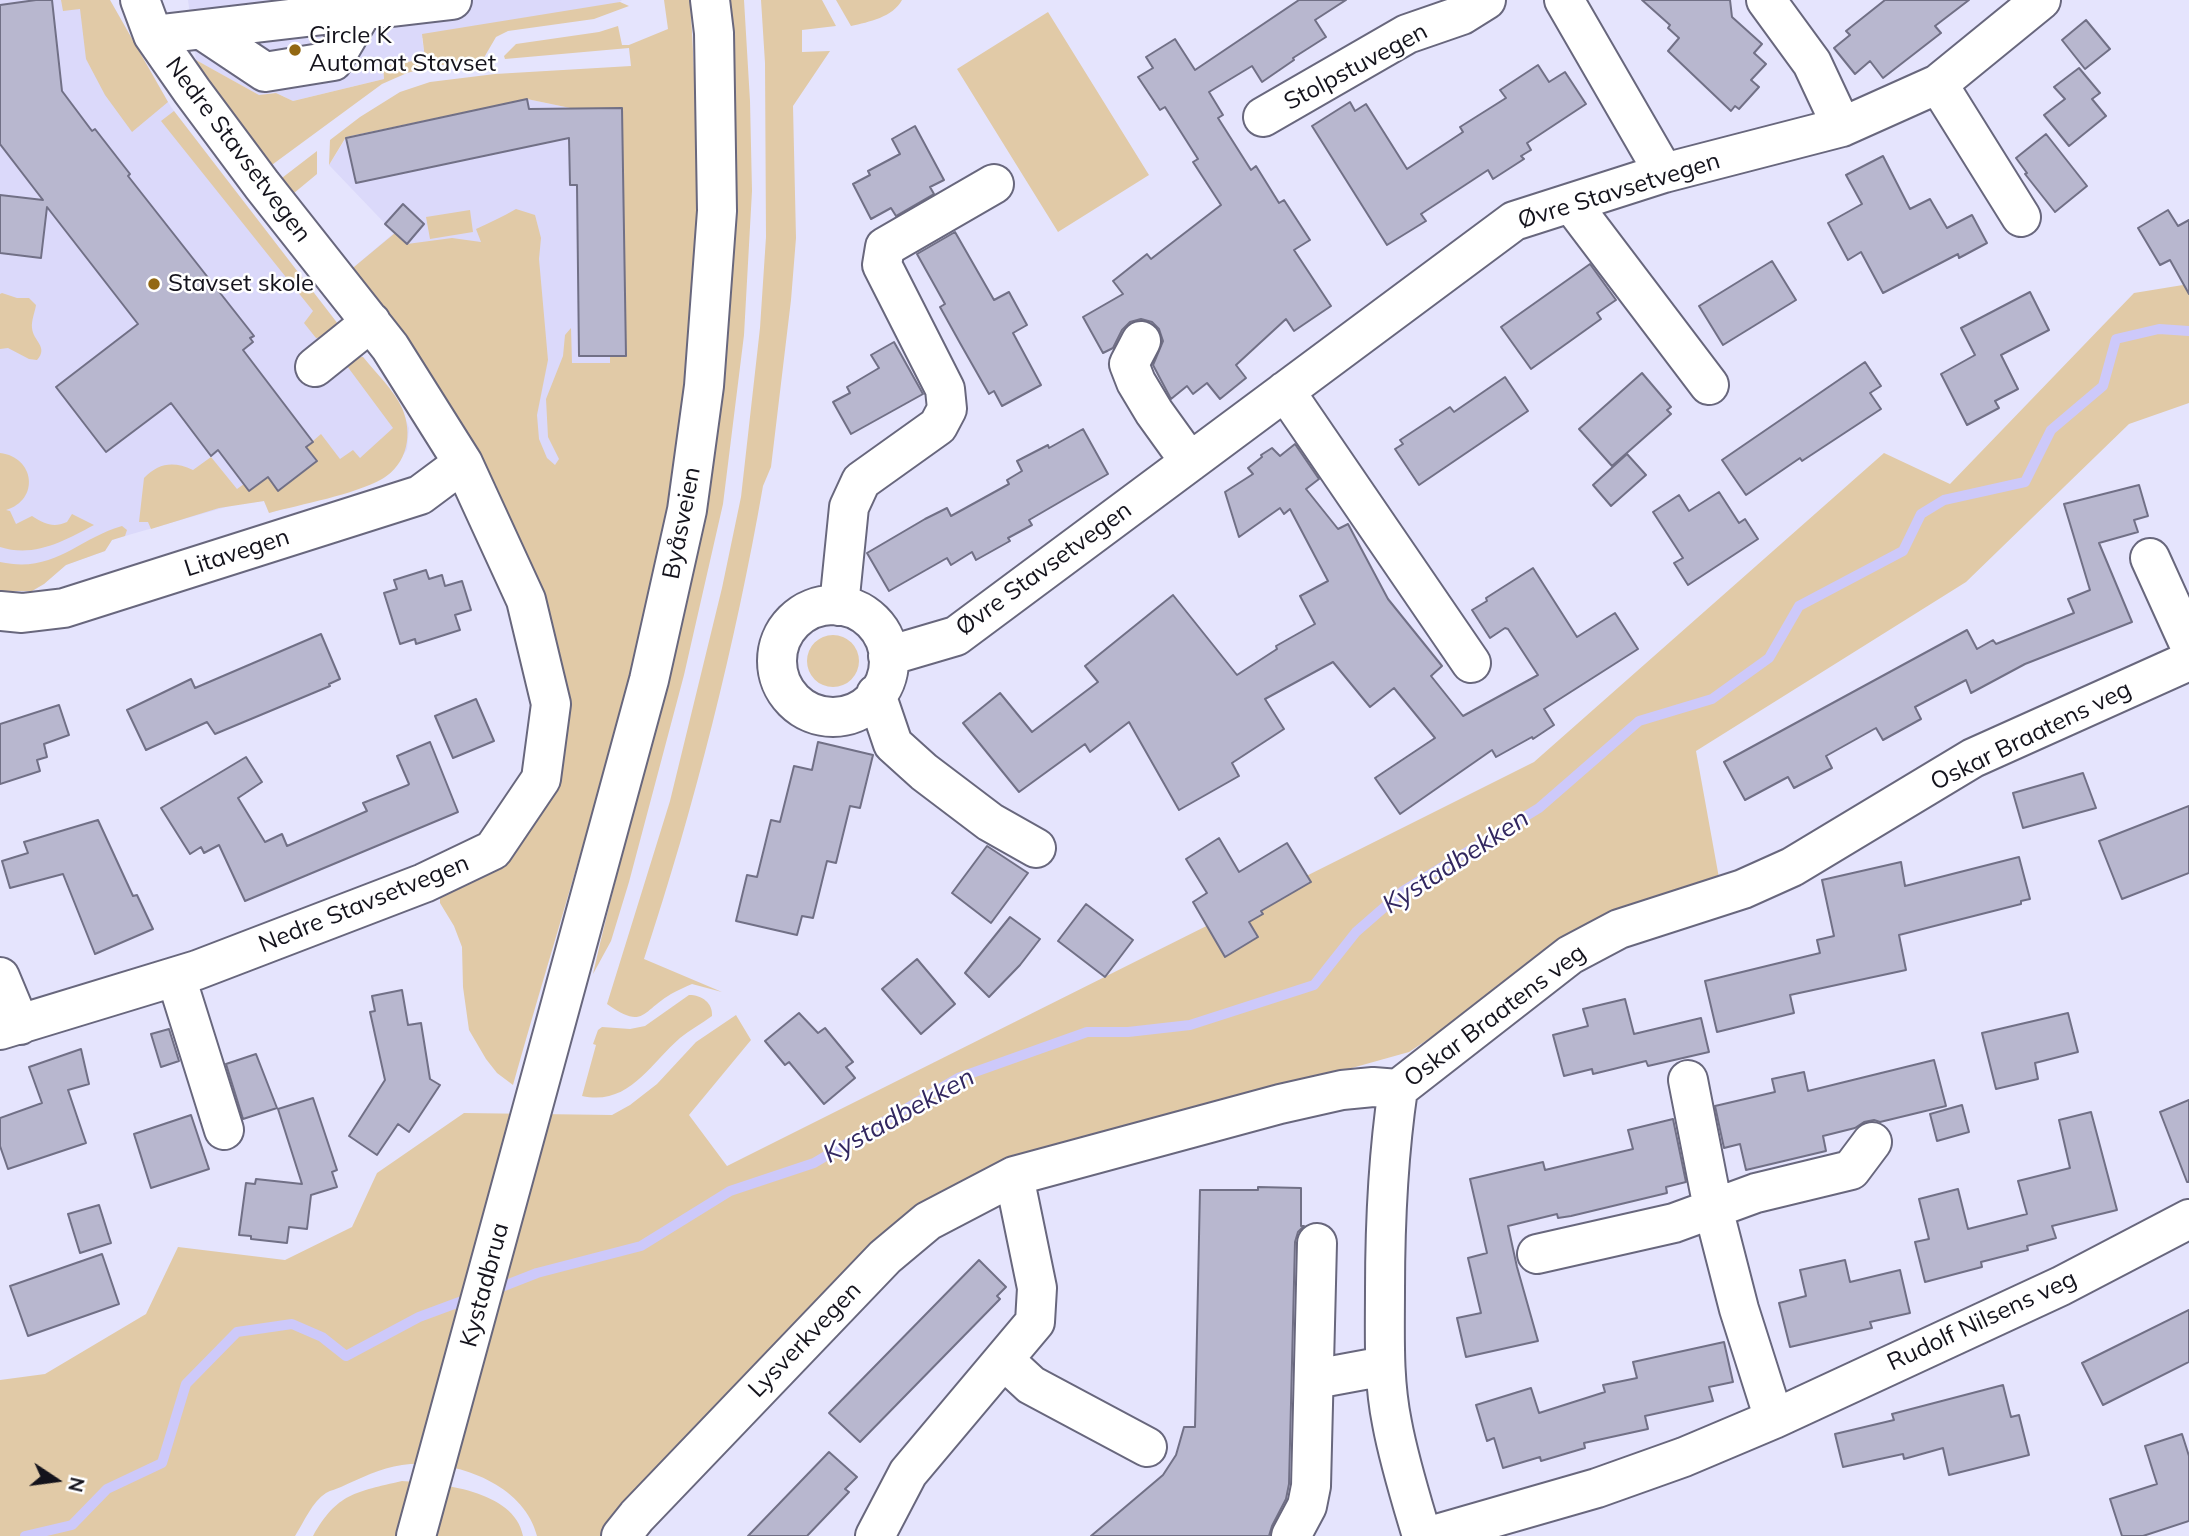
<!DOCTYPE html>
<meta charset="utf-8">
<style>
body{margin:0}
#map{position:relative;width:2189px;height:1536px;overflow:hidden;background:#e5e4fd;font-family:Mulish,sans-serif}
canvas{display:block}
.north{position:absolute;left:21px;top:1445px;width:70px;height:70px;-webkit-text-stroke:5px #fff;paint-order:stroke;rotate:103deg;font-size:19px;font-weight:700;line-height:28px;text-align:center;color:#14131c}
.north::after{content:'';display:block;margin:auto;width:24px;height:32px;background:#14131c;clip-path:polygon(50% 0,100% 100%,50% 72%,0 100%)}
</style>
<div id="map">
<canvas width="2189" height="1536"></canvas>
<div class="north">N</div>
</div>
<script>
const c = document.querySelector('canvas').getContext('2d');
c.lineJoin = 'round';
function paint(path, color) { c.fillStyle = color; c.fill(path, 'evenodd'); }
function trace(path, color, width, dash) { c.strokeStyle = color; c.lineWidth = width; c.lineCap = dash ? 'butt' : 'round'; c.setLineDash(dash || []); c.stroke(path); }
function write(font, color, halo, rows, align = 'center') {
  c.font = font + ' Mulish,sans-serif'; c.lineWidth = 5; c.setLineDash([]); c.textBaseline = 'middle'; c.strokeStyle = halo; c.fillStyle = color; for (const [text, x, y, turn = 0] of rows) {
    c.save(); c.translate(x, y); c.rotate((+turn || 0) * Math.PI / 180); c.textAlign = isNaN(turn) ? turn : align; if (halo) c.strokeText(text, 0, 0); c.fillText(text, 0, 0); c.restore();
  }
}
const built = new Path2D(`
 M0,0H110L171,107L401,406L409,428L407,449L397,465L384,478L350,491L269,513L264,501L233,505L125,536L112,540L105,551L66,565L44,584L32,591H0Z
 M188,0H622L617,4L512,20L422,38L425,59L383,66L384,79L293,101L276,93L259,95L196,60Z
 M527,99L575,109L622,108L626,356L546,611L496,485L441,399L348,272L394,233L329,165L346,138Z`);
const green = new Path2D(`
 M61,0H110L168,102L132,132L105,95L86,59L80,9L63,11Z
 M664,0H690C701,163 700,327 671,488C634,691 569,887 513,1085L497,1073L486,1059L469,1030L463,987L462,947L454,926L440,903V887L554,782L564,757L567,735L566,709L546,611L496,485L441,399L348,272L395,233L407,244L452,238L481,242L476,229C489,223 502,217 516,209L535,215L541,238L539,259L548,360L537,415L539,439L547,458L555,465L559,459L548,437L546,399L563,356L565,335L571,328L572,363H610V356L626,355L622,109H575L527,99L346,137L329,165L330,140L360,117L400,92L430,82L495,74L631,66L629,48L505,59L504,56L516,44L599,32L618,26L622,45H629L668,29Z
 M730,0H744L750,101L752,191L744,335L723,504L684,675L629,882L611,941L593,974C630,811 684,651 710,485C736,325 741,162 730,0Z
 M761,0H822L836,26L802,30V52L830,51L793,106L796,238L791,300L771,467L763,486C735,646 695,805 644,959L722,992L692,984C685,987 678,990 671,994C641,1012 644,1030 607,1004L670,801L722,588L741,497L760,328L766,237L765,63Z
 M836,0H902C893,17 869,22 851,26Z
 M620,2L629,6L594,19L508,31L496,37L482,61L432,66L407,73L382,84L265,170L192,69L196,60L259,95L276,93L293,101L384,79L383,66L425,59L422,34Z
 M1048,12L1149,175L1058,232L957,69Z
 M174,111L338,324L323,337L316,338L304,323L313,311L161,121Z
 M317,151V174L288,198L278,181Z
 M470,210L473,232L430,239L426,217Z
 M2189,284V403L2129,424L1966,582L1696,751L1719,878L1460,1018L1409,1052L980,1172L629,1501L600,1536H537C524,1483 452,1458 402,1465C380,1468 361,1478 341,1487C337,1489 331,1490 326,1493C312,1502 304,1522 295,1536H0V1380L45,1374L146,1314L178,1247L285,1260L352,1227L377,1173L464,1113L612,1115L630,1105L657,1084L696,1042L736,1015L751,1040L689,1115L727,1166L1534,762L1884,453L1950,484L2134,293Z
 M2,293L17,298H29L36,305C35,312 31,321 32,328C33,341 49,347 37,360L29,359L8,348L0,349V294Z
 M356,357H363C376,373 394,390 402,408C413,433 408,464 382,479C353,495 302,504 269,513L264,501L219,508L151,529L148,522H139L144,478C159,463 173,461 193,470L211,457L237,489L244,484L268,477L278,491L316,462L306,447L321,434L340,459L353,450L360,458L393,428L347,366Z
 M0,453C35,457 40,500 6,510L10,511L16,524L32,516C45,524 53,528 67,522L72,514L94,525C64,541 34,558 0,547Z
 M122,526L127,530L125,536L112,540L105,551L66,565L44,584L32,591H0V562C54,574 77,539 122,526Z
 M807 661a26 26 0 1 1 52 0a26 26 0 1 1-52 0Z
 M689,995C702,995 713,1003 712,1016C701,1024 690,1030 680,1038C649,1065 629,1106 582,1096L596,1045L593,1044L598,1030L602,1027L630,1029L645,1026Z
 M402,1481C438,1483 515,1490 523,1536H313C337,1493 356,1492 402,1481Z`);
const stream = new Path2D(`
 M491,1291L537,1273L641,1246L730,1191L814,1163L958,1078L1087,1032H1128L1190,1025L1314,985L1356,932L1403,891L1539,808L1639,721L1712,699L1769,658L1799,606L1903,551L1921,514L1944,500L2025,482L2051,430L2103,386L2116,339L2159,329L2189,331
 M25,1536L72,1525L107,1489L162,1463L186,1384L237,1332L292,1324L322,1337L346,1356L419,1317L473,1297`);
const building = new Path2D(`
 M36,0H52L62,91L92,131L95,129L130,174L128,176L254,336L250,338L253,342L243,350L313,442L306,447L317,461L278,491L268,477L249,491L218,450L211,456L171,403L106,452L56,387L138,324L47,207L41,258L0,253V195L43,200L0,144V5Z
 M1299,0H1346L1315,20L1326,37L1293,58L1294,60L1262,82L1252,66L1209,92L1223,115L1218,118L1251,170L1256,166L1279,203L1284,200L1310,240L1294,250L1331,306L1294,331L1286,319L1236,365L1246,378L1220,399L1207,383L1193,394L1187,386L1171,399L1153,365L1163,341L1159,329L1152,322L1141,319L1130,322L1122,330L1113,348L1103,353L1083,317L1123,294L1113,281L1147,254L1151,259L1221,205L1193,162L1198,159L1165,107L1160,110L1138,77L1153,68L1146,57L1175,39L1195,70Z
 M1642,0H1730L1732,17L1762,44L1754,53L1766,64L1751,80L1759,87L1739,109L1735,106L1731,111L1668,51L1679,38L1668,28L1670,25Z
 M1885,0H1969L1935,26L1941,33L1883,78L1870,61L1855,74L1834,48L1850,35L1846,31Z
 M2086,20L2110,49L2085,69L2062,40Z
 M1538,65L1549,82L1565,72L1586,104L1527,143L1531,150L1521,156L1524,159L1493,179L1488,170L1421,214L1426,221L1387,245L1312,126L1350,102L1355,111L1366,104L1407,169L1463,132L1460,127L1506,98L1500,90Z
 M2079,68L2100,93L2092,99L2106,116L2069,146L2044,115L2065,99L2054,87Z
 M527,99L529,109L622,108L626,356H579L577,185H570L569,138L356,183L346,138Z
 M915,126L944,180L930,187L934,194L896,216L891,208L871,219L853,184L870,175L868,171L900,154L892,139Z
 M2046,134L2087,186L2055,212L2025,174L2027,173L2016,158Z
 M1883,156L1910,209L1930,199L1947,228L1972,215L1987,243L1959,258L1958,254L1883,293L1861,252L1848,260L1828,223L1862,204L1846,175Z
 M403,204L424,224L407,244L385,224Z
 M2168,210L2178,226L2189,220V294L2170,260L2160,265L2138,228Z
 M955,232L994,300L1009,292L1027,325L1013,333L1041,385L1002,406L994,391L989,394L960,343L940,307L945,304L917,254Z
 M1772,261L1796,300L1723,345L1699,306Z
 M1590,264L1616,300L1597,313L1601,319L1531,369L1501,327Z
 M2030,292L2049,330L2001,355L2018,389L1995,401L1999,408L1967,425L1941,374L1975,355L1961,328Z
 M894,342L923,394L851,434L833,402L850,393L847,387L879,368L871,355Z
 M1865,362L1881,386L1870,393L1881,409L1802,461L1800,458L1746,495L1722,460Z
 M1642,373L1671,407L1667,410L1671,414L1612,466L1579,429Z
 M1505,377L1528,411L1419,485L1395,449L1403,444L1400,440L1450,407L1454,412Z
 M1083,429L1108,474L1029,520L1032,525L1008,538L1010,541L976,560L972,552L951,565L947,558L889,591L867,553L925,519L947,508L951,516L1009,484L1007,480L1022,471L1017,461L1048,445L1049,448Z
 M1295,444L1319,479L1306,489L1338,529L1348,524L1388,599L1442,666L1431,676L1463,716L1538,675L1508,629L1505,628L1490,638L1472,610L1487,601L1486,598L1533,568L1577,637L1615,613L1638,649L1544,709L1554,725L1533,739L1532,737L1496,757L1492,750L1400,814L1375,778L1435,738L1394,688L1370,707L1333,662L1265,699L1284,729L1232,763L1239,776L1179,810L1129,722L1090,752L1085,744L1019,792L963,723L1000,693L1032,732L1098,682L1085,666L1173,595L1237,675L1277,649L1276,646L1315,624L1300,596L1328,581L1290,509L1284,514L1280,508L1239,537L1225,492L1253,474L1248,468L1262,457L1261,455L1272,448L1280,456Z
 M1627,454L1646,475L1611,506L1593,485Z
 M2139,485L2148,516L2134,520L2138,532L2099,543L2132,622L2025,664L1971,693L1966,680L1915,707L1921,719L1883,740L1876,728L1826,756L1832,768L1794,788L1788,777L1745,800L1724,762L1967,630L1977,649L1993,640L1996,644L2074,613L2068,599L2090,590L2064,504Z
 M1719,492L1739,523L1745,519L1758,539L1688,585L1674,563L1683,558L1653,512L1679,495L1689,511Z
 M426,570L429,579L442,575L445,586L462,581L471,610L455,615L460,630L416,644L415,639L400,644L384,593L397,589L394,580Z
 M321,634L340,679L329,684L330,686L215,734L207,722L146,750L127,710L191,679L195,688Z
 M476,699L494,741L453,758L435,716Z
 M59,705L69,735L44,744L47,757L37,760L40,771L0,784V724Z
 M430,742L458,812L245,901L219,845L204,853L201,847L190,854L161,808L246,757L262,782L238,798L265,842L282,834L287,846L367,811L363,803L408,785L409,784L397,756Z
 M818,742L873,755L860,808L850,806L836,863L827,861L813,918L802,916L797,935L736,921L747,875L757,877L771,820L780,822L794,766L812,770Z
 M2083,773L2096,808L2023,828L2013,793Z
 M2189,806V873L2122,899L2099,841Z
 M98,820L133,896L137,895L153,929L95,954L63,874L10,888L2,861L28,853L24,842Z
 M1219,838L1239,872L1287,843L1311,882L1261,911L1263,914L1249,922L1258,937L1225,957L1193,902L1207,893L1186,859Z
 M987,846L1028,873L991,923L952,893Z
 M2019,857L2030,899L2021,901V904L1899,935L1906,970L1790,995L1794,1013L1717,1032L1705,981L1820,953L1817,940L1834,936L1822,880L1901,862L1905,886Z
 M1086,904L1133,940L1105,977L1058,941Z
 M1010,917L1040,939L1020,965L989,997L965,973Z
 M917,959L955,1004L921,1034L882,989Z
 M402,990L408,1025L421,1023L430,1079L440,1085L409,1132L398,1124L377,1155L349,1136L385,1080L370,1012L375,1011L372,996Z
 M1625,999L1634,1034L1701,1018L1709,1052L1648,1066L1646,1061L1593,1074L1592,1069L1564,1076L1553,1035L1588,1026L1583,1009Z
 M799,1013L818,1033L825,1028L853,1062L846,1067L855,1078L824,1104L789,1062L785,1065L765,1041Z
 M2068,1013L2078,1052L2035,1063L2038,1079L1996,1089L1982,1033Z
 M169,1029L179,1061L161,1067L151,1034Z
 M81,1049L89,1084L68,1090L86,1143L8,1169L0,1146V1118L42,1103L29,1067Z
 M256,1054L277,1108L243,1119L226,1064Z
 M1934,1060L1946,1106L1880,1122L1874,1120L1864,1122L1855,1128L1823,1136L1826,1151L1746,1170L1740,1144L1724,1148L1715,1106L1775,1092L1772,1079L1804,1072L1808,1091Z
 M313,1098L337,1170L332,1172L337,1187L311,1195L307,1229L289,1227L287,1243L251,1239V1236L239,1235L246,1183L255,1184L256,1179L302,1184L278,1109Z
 M2189,1100V1182H2187L2160,1112Z
 M1962,1105L1969,1132L1937,1141L1930,1114Z
 M2091,1112L2117,1210L2052,1226L2056,1238L2027,1246L2028,1250L1981,1262L1982,1267L1925,1282L1915,1242L1929,1239L1919,1199L1958,1189L1968,1229L2027,1214L2018,1181L2070,1168L2059,1120Z
 M191,1115L209,1169L151,1188L134,1134Z
 M1673,1119L1686,1182L1666,1187L1667,1193L1571,1216L1558,1218L1557,1214L1508,1226L1517,1267L1538,1341L1466,1357L1457,1318L1481,1313L1468,1258L1487,1253L1470,1179L1543,1162L1545,1170L1633,1149L1628,1130Z
 M1258,1187L1301,1188V1226H1304L1298,1232L1295,1242L1289,1484L1286,1499L1272,1526L1269,1536H1091L1163,1475L1176,1455L1184,1427H1195L1200,1190H1258Z
 M99,1205L111,1243L80,1253L68,1214Z
 M102,1254L119,1304L28,1336L10,1286Z
 M979,1260L1006,1287L997,1296L1000,1299L860,1442L829,1413Z
 M1845,1260L1850,1282L1900,1270L1910,1313L1870,1322L1872,1328L1790,1347L1779,1303L1806,1296L1800,1270Z
 M2189,1310V1362L2103,1405L2082,1363Z
 M1724,1342L1733,1382L1709,1387L1713,1401L1645,1416L1648,1429L1584,1443L1585,1448L1541,1461L1540,1457L1503,1468L1494,1438L1487,1441L1476,1405L1531,1388L1539,1413L1605,1392L1603,1385L1637,1378L1633,1362Z
 M2003,1385L2011,1417L2019,1415L2029,1455L1949,1475L1943,1448L1904,1459L1903,1454L1843,1467L1835,1434L1894,1420L1892,1414Z
 M2182,1434L2189,1456V1521L2143,1536H2122L2110,1499L2157,1484L2145,1446Z
 M829,1452L857,1477L845,1489L849,1492L807,1536H748Z`);
const minor = new Path2D(`
 M1564,0L1664,173
 M1766,0L1812,63L1842,127
 M202,30L265,72L333,61L363,10
 M153,35L452,0
 M1938,84L2021,217
 M1263,117L1407,34L1462,15L1486,0
 M1571,203L1709,385
 M1141,341L1129,364L1136,382L1154,412L1190,462
 M315,367L371,322
 M1285,391L1471,663
 M2150,558L2189,644
 M777 661a56 56 0 1 1 112 0a56 56 0 1 1-112 0Z
 M839,606L849,507L861,481L938,426L947,409L945,389L882,265L885,247L994,184
 M0,611L22,613L64,608L420,495L463,463
 M888,656L956,636L1514,221L1664,173L1842,127L1938,84L2041,0
 M876,694L893,744L924,772L990,822L1036,848
 M0,977L20,1025
 M176,977L224,1130
 M0,1030L197,970L424,883L493,850L541,779L551,704L526,600L463,463L390,347L262,185L192,91L153,35L140,0
 M1688,1080L1713,1208L1739,1309L1774,1419
 M1537,1254L1674,1223L1756,1193L1851,1170L1872,1142
 M1004,1360L1031,1385L1147,1447
 M1315,1379L1385,1366
 M621,1536L637,1516L885,1257L928,1221L1014,1176L1280,1104L1342,1090L1373,1087L1398,1089
 M875,1536L908,1473L1035,1322L1037,1288L1014,1176
 M1291,1536L1307,1506L1311,1486L1317,1243
 M1422,1536C1411,1499 1399,1461 1392,1423C1383,1379 1385,1335 1385,1290C1385,1222 1388,1156 1398,1089L1570,955L1619,929L1743,889L1792,867L1973,758L2189,661
 M1430,1536L1597,1488L1684,1457L1774,1419L2061,1286L2189,1219`);
const major = new Path2D(`
 M416,1536L649,680L687,510L704,386L717,211L714,33L710,0`);
const markers = [
 [295,50,7,"#936812"],
 [154,284,7,"#936812"]
];
const poiNames = [
 ["Circle K",309,36],
 ["Automat Stavset",309,64],
 ["Stavset skole",168,284]
];
const streetNames = [
 ["Stolpstuvegen",1356,67,-28],
 ["Nedre Stavsetvegen",238,150,53],
 ["Øvre Stavsetvegen",1619,191,-17],
 ["Byåsveien",682,523,-79],
 ["Litavegen",237,553,-18],
 ["Øvre Stavsetvegen",1044,569,-36],
 ["Oskar Braatens veg",2031,736,-26],
 ["Nedre Stavsetvegen",364,904,-22],
 ["Oskar Braatens veg",1495,1016,-37],
 ["Kystadbrua",485,1285,-75],
 ["Rudolf Nilsens veg",1982,1321,-25],
 ["Lysverkvegen",805,1340,-46]
];
const waterNames = [
 ["Kystadbekken",1456,862,-33],
 ["Kystadbekken",899,1116,-29]
];
paint(built, '#dbd9fa');
paint(green, '#e1caa7');
trace(stream, '#cdc9fa', 10);
paint(building, '#b8b7cf');
trace(building, '#717086', 2);
trace(minor, '#68677d', 42);
trace(major, '#68677d', 42);
trace(minor, '#fff', 38);
trace(major, '#fff', 38);
for (const [x, y, r, color] of markers) { const dot = new Path2D(); dot.arc(x, y, r, 0, 2 * Math.PI); c.fillStyle = color; c.fill(dot); trace(dot, '#fff', 2.5); }
write('24px', '#14131c', '#fff', poiNames, 'left');
write('24px', '#14131c', '#fff', streetNames);
write('italic 26px', '#322760', '#fff', waterNames);
</script>
